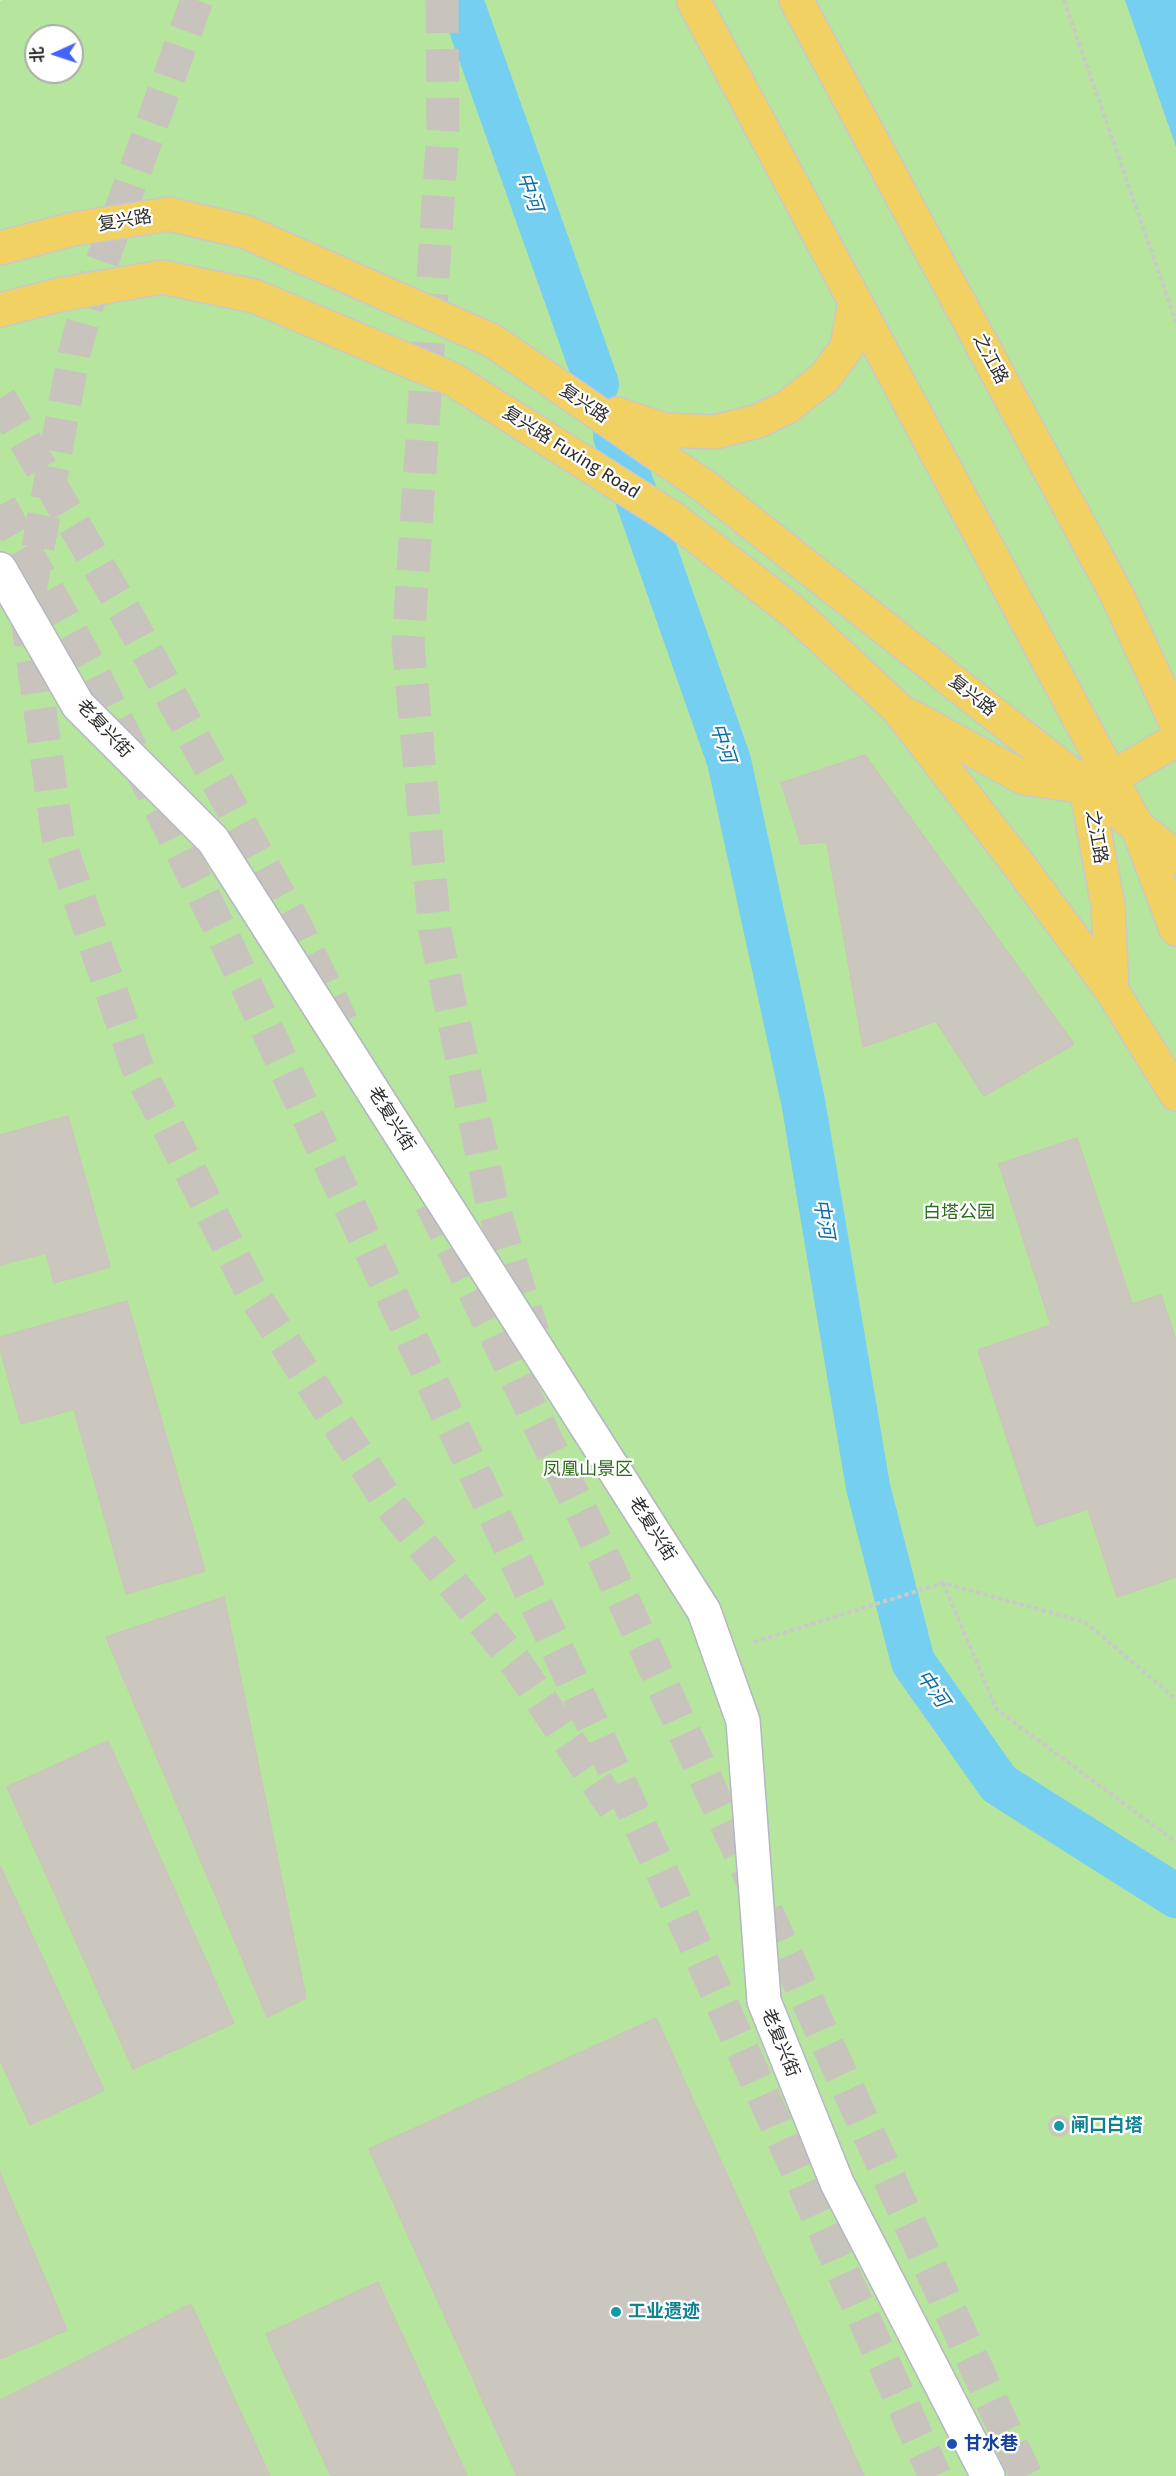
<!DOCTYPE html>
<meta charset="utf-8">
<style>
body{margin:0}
#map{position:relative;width:1176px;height:2476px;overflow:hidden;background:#efe9e1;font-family:"Fira Sans","Noto Sans SC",sans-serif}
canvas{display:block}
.north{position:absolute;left:24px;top:24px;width:60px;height:60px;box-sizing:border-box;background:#fff;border:2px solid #ababab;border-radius:50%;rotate:267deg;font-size:16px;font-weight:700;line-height:24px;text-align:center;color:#2e2e2e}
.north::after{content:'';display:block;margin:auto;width:21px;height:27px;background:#4264fb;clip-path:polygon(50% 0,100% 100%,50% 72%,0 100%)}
</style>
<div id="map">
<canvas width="1176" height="2476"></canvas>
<div class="north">北</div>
</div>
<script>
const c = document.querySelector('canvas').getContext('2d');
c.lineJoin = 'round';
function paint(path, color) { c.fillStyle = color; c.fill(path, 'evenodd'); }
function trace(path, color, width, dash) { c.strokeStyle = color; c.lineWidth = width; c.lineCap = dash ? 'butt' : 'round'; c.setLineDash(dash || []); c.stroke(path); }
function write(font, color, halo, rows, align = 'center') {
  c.font = font + ' "Fira Sans","Noto Sans SC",sans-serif'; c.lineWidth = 4.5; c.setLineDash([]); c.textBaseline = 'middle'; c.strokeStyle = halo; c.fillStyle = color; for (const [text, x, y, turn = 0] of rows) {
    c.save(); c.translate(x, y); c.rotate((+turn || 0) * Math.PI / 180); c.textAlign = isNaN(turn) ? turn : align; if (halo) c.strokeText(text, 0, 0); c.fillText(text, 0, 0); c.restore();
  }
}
const green = new Path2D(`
 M2,0H1135L1176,122V2476H0V1ZM36,36H72V72H36Z`);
const water = new Path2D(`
 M1125,0H1176V147Z`);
const canal = new Path2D(`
 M461,0L597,384
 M615,436L729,761L803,1101L868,1487L913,1662L999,1784L1176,1896`);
const building = new Path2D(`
 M865,755L1074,1044L984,1096L936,1021L863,1047L827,842L801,844L781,783Z
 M68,1116L110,1267L54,1283L46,1253L0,1265V1135Z
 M1077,1138L1132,1304L1161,1295L1176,1340V1577L1117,1597L1088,1509L1036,1526L978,1350L1051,1325L999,1164Z
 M127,1301L205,1571L126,1594L74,1409L21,1424L0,1349V1337Z
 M224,1597L306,1998L267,2017L106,1637Z
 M108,1741L234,2023L133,2069L7,1787Z
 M0,1866L104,2090L30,2125L0,2060Z
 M656,2018L864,2476H517L369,2149Z
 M1049 2126a10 10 0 1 1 20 0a10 10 0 1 1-20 0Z
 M0,2173L67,2330L0,2359Z
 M378,2282L467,2476H331L266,2334Z
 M191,2304L270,2476H0V2400Z`);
const highwayTunnel = new Path2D(`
 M197,0L91,292L74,354L26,612L58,838L137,1066L250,1289L391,1506L516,1663L614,1808
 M442,0L443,130L408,644L435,931L492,1203L533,1333
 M0,398L127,615L297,928L342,1022
 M0,505L89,664L218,925L672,1894L935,2476
 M431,1203L604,1558L1026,2476`);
const path = new Path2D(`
 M1064,0L1176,322
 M943,1583L997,1710L1176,1842
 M754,1642L943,1583L1085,1622L1176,1699`);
const street = new Path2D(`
 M0,569L78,705L213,840L704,1611L743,1721L764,2001L837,2183L988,2476`);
const primary = new Path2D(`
 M693,0L1137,826L1176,929
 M796,0L1118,597L1176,723
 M0,248L73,229L169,214L246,232L493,341L707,488L1176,857
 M0,310L58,295L162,277L254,296L452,379L674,519L795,613L898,709L1022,869L1112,991L1176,1094
 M617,414L665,430L715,432L758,421L787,407L824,378L847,347L855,301
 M910,716L1024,778L1087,787L1111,778L1176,740
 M1084,777L1108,905L1112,991`);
const markers = [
 [1059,2126,6,"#0f9aa8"],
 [616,2312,6,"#0f9aa8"],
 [952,2444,6,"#1a4fb4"]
];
const streetNames = [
 ["复兴路",125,221,-9],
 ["之江路",990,359,62],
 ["复兴路",584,404,34],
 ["复兴路 Fuxing Road",571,453,32],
 ["复兴路",972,696,38],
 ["老复兴街",104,729,47],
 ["之江路",1096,837,80],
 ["老复兴街",391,1119,58],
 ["老复兴街",652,1529,58],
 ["老复兴街",780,2043,68]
];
const parkNames = [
 ["白塔公园",959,1213],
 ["凤凰山景区",588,1470]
];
const cultureNames = [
 ["闸口白塔",1071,2126],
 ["工业遗迹",628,2312]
];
const transitNames = [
 ["甘水巷",964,2444]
];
const waterNames = [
 ["中河",529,192,71],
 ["中河",722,743,72],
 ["中河",823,1219,80],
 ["中河",932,1689,55]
];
paint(green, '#b6e59e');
paint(water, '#75cff0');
trace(canal, '#75cff0', 44);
paint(building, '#cbc7bf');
trace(building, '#cbc5ba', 1.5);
trace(highwayTunnel, '#c8c4bd', 33, [33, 16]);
trace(street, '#b4b7c1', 36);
trace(primary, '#c9c9c9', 36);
trace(path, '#c9c9c9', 4, [4.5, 3]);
trace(street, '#fff', 33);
trace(primary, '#f2d163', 33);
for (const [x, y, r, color] of markers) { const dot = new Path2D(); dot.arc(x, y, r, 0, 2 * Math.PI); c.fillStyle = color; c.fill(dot); trace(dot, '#fff', 2); }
write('18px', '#2e2e2e', '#fff', streetNames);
write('18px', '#2c6e1b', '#fff', parkNames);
write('bold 18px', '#0d838f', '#fff', cultureNames, 'left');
write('bold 18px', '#164399', '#fff', transitNames, 'left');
write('italic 20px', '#0d6fa3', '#fff', waterNames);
</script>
